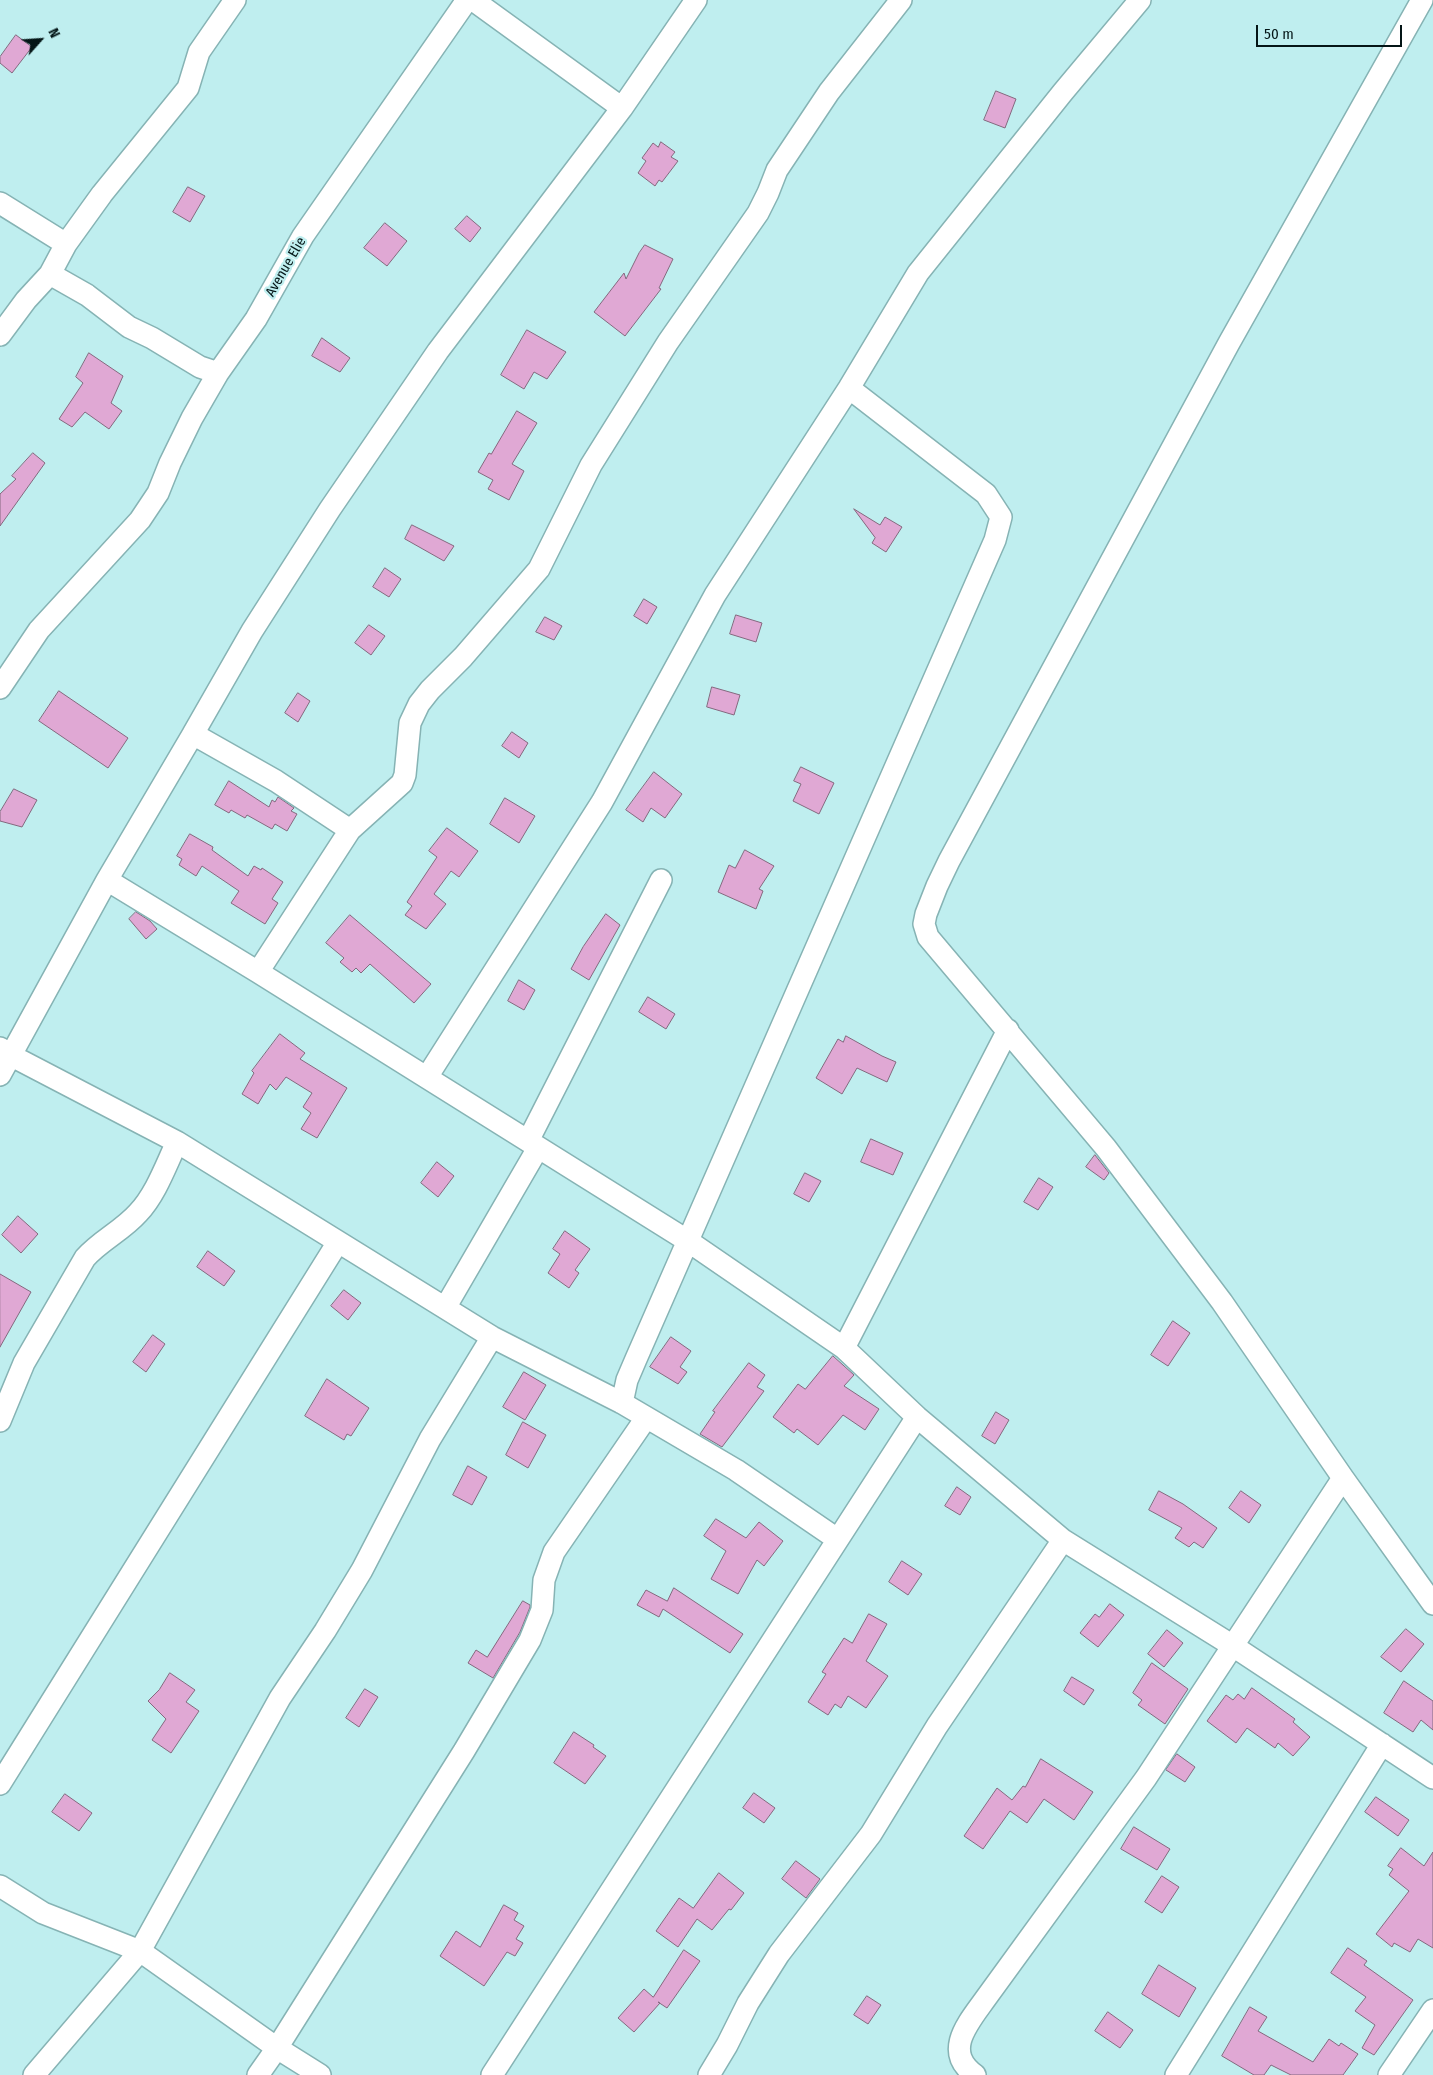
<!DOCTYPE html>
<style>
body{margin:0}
#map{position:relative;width:1433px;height:2075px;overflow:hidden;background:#bfeeef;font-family:"Fira Sans Condensed",sans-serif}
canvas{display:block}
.north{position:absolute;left:15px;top:15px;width:50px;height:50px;-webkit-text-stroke:4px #bfeeef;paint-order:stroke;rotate:64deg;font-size:14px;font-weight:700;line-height:20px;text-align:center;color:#041516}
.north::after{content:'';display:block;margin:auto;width:18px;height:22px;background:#041516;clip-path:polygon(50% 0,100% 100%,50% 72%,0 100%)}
.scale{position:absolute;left:1256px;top:25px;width:146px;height:22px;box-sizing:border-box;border:2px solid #041516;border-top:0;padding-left:6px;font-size:15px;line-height:18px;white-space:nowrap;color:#041516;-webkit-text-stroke:4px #bfeeef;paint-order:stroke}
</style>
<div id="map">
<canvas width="1433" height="2075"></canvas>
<div class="north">N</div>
<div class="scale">50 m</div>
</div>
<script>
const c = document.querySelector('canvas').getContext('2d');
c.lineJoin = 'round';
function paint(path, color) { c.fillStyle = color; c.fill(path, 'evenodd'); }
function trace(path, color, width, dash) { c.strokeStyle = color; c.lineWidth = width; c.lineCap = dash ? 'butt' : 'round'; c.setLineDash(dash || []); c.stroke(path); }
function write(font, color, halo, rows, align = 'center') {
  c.font = font + ' "Fira Sans Condensed",sans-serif'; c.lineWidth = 4.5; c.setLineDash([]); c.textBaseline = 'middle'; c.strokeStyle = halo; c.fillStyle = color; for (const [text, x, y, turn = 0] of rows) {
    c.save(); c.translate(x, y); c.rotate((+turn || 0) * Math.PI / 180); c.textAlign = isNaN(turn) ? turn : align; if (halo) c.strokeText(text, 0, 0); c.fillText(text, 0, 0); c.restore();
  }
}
const building = new Path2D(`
 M16,35L32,47L12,73L0,63V57Z
 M996,91L1016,99L1005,128L984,120Z
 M661,142L675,152L671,157L678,161L662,182L659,180L655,186L638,173L646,161L642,158L653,143L658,147Z
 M188,187L205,196L190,222L173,212Z
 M467,216L481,228L470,242L455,229Z
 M385,223L407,241L387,266L364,248Z
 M645,245L673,259L659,288L661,289L625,336L594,312L624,273L626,279L639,253Z
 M527,330L566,352L547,379L534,372L524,389L501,375Z
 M322,338L350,358L340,372L312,356Z
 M89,353L123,376L111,403L122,411L109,429L85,412L72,427L59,419L83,383L76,377Z
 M517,411L537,423L512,464L524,471L509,500L488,489L493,480L478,472L489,453L491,454Z
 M33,453L45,463L0,526V494L16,479L12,476Z
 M854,509L880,525L885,517L902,527L886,552L872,543L875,538Z
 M412,525L454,546L444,561L405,539Z
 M385,568L401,579L389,597L373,587Z
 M644,599L657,607L647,624L634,616Z
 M736,615L762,623L756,642L730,634Z
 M545,617L562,626L554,640L536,632Z
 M369,625L385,636L371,655L355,643Z
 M712,687L740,695L734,715L707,707Z
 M59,691L128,738L108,768L39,721Z
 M298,693L310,701L298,722L285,713Z
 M512,732L528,743L519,758L502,746Z
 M801,767L834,783L819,814L793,801L801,784L794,781Z
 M654,772L682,794L665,818L651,808L643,822L626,810Z
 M229,781L269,807L272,800L275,802L278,797L294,808L291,811L297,814L287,831L275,824L272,829L247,815L245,818L231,810L229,813L215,805Z
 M14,789L37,800L22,827L0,821V812Z
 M505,798L535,816L519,843L490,824Z
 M447,828L478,851L459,877L451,871L434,894L446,904L426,929L405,915L412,906L407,902L437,857L429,851Z
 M190,834L213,847L212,850L248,876L254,866L261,870L262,868L283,882L272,899L278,903L265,924L231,903L239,891L202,866L196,876L179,865L182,859L177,856Z
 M745,850L774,866L759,889L763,891L756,909L718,892L729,865L735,868Z
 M136,912L150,921L157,929L146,939L129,919Z
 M606,914L620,925L589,980L571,969L583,947Z
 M350,915L431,984L414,1003L370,964L361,973L356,968L352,972L340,962L344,958L326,943Z
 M519,980L535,990L524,1010L508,1001Z
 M648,997L675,1014L666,1029L639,1012Z
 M280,1034L305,1053L300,1059L347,1088L317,1138L301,1129L311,1113L303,1107L312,1093L286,1077L276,1090L270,1084L258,1104L242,1094L254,1073L252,1071Z
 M846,1036L882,1056L896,1062L887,1082L857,1068L842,1094L816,1078L838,1039L843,1042Z
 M871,1139L903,1153L893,1175L861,1162Z
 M1095,1155L1109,1173L1104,1180L1086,1167Z
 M437,1162L454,1176L438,1197L421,1183Z
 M805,1173L821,1181L809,1202L794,1194Z
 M1039,1178L1053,1187L1038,1210L1024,1202Z
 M18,1216L38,1234L21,1253L2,1235Z
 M565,1231L590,1249L575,1270L579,1273L569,1288L548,1273L560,1254L553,1249Z
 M208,1251L235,1271L224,1286L197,1267Z
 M0,1274L31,1292L0,1347Z
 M344,1290L361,1303L348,1320L331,1306Z
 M1173,1321L1190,1333L1168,1366L1151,1355Z
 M153,1335L165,1344L146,1372L133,1362Z
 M671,1337L691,1351L680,1367L687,1372L678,1384L650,1367Z
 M833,1356L854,1375L844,1386L879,1409L865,1430L843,1415L818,1445L797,1429L794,1433L773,1417L798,1384L805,1389Z
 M749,1363L765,1375L757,1387L764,1391L722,1447L700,1434L715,1412L713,1411Z
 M524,1372L546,1385L525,1420L503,1407Z
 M327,1379L369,1408L351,1436L347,1434L344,1440L305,1416Z
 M996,1412L1009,1420L995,1444L982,1436Z
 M523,1422L546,1435L528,1468L506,1455Z
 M468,1466L487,1477L472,1505L453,1495Z
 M957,1487L971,1497L960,1515L945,1506Z
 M1159,1491L1183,1504L1217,1528L1203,1548L1194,1542L1189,1547L1175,1538L1182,1528L1149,1510Z
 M1241,1491L1261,1505L1249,1523L1229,1508Z
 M716,1519L746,1538L759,1522L783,1541L764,1566L757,1560L738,1594L711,1579L726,1551L704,1536Z
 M902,1561L922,1574L908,1595L889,1582Z
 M674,1588L743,1634L730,1653L663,1609L659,1617L637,1605L646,1590L667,1601Z
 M523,1601L530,1605V1607L520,1632L493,1678L468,1663L476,1650L487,1657Z
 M1110,1604L1124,1615L1098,1647L1080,1633L1095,1614L1099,1617Z
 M869,1614L887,1624L866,1661L888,1676L866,1708L848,1696L841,1708L835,1704L828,1715L808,1702L826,1674L822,1672L844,1638L852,1643Z
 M1406,1629L1424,1644L1401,1672L1381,1657Z
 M1167,1630L1183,1643L1164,1667L1148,1654Z
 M1152,1663L1188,1689L1165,1724L1138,1705L1142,1700L1133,1693Z
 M170,1673L195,1690L186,1702L199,1711L171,1753L152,1740L166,1719L148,1701L159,1690Z
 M1072,1677L1094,1690L1084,1705L1064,1691Z
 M1404,1681L1433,1701V1730L1421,1720L1413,1732L1384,1713Z
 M1252,1688L1295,1719L1293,1722L1310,1737L1293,1756L1278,1743L1275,1748L1247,1728L1236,1743L1207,1721L1226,1695L1233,1700L1238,1694L1244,1699Z
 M365,1689L378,1697L359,1727L346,1718Z
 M574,1732L594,1745L593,1747L606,1756L585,1784L554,1763Z
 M1177,1754L1195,1767L1185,1782L1166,1770Z
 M1041,1759L1093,1792L1074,1820L1044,1799L1027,1823L1010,1811L983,1849L964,1836L997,1788L1012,1800L1023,1786L1025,1787Z
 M754,1793L775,1808L764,1823L743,1808Z
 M65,1794L92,1813L79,1831L52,1812Z
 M1376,1797L1409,1820L1398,1836L1365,1812Z
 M1134,1827L1170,1849L1157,1870L1121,1849Z
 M1401,1848L1424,1866L1433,1852V1948L1418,1939L1410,1952L1394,1943L1392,1947L1376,1934L1409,1891L1389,1875L1393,1869L1388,1866Z
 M796,1861L820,1879L806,1898L782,1879Z
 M719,1873L744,1893L731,1910L729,1909L712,1930L697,1919L678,1947L656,1931L679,1898L693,1908Z
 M1162,1876L1179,1887L1162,1913L1145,1902Z
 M504,1905L518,1913L514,1920L524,1926L516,1939L523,1943L515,1956L507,1952L484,1986L440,1956L456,1931L480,1947Z
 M1348,1948L1367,1961L1364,1965L1413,2000L1374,2055L1362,2048L1375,2025L1355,2011L1366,1997L1331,1973Z
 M684,1950L700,1961L667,2008L658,2002L660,2003L634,2032L618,2018L644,1989L653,1997Z
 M1159,1965L1196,1988L1179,2017L1142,1994Z
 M867,1996L881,2005L868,2024L854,2015Z
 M1250,2007L1267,2017L1258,2031L1313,2062L1329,2039L1339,2046L1341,2043L1358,2054L1343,2075H1291L1271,2065L1264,2075H1254L1222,2056Z
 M1108,2012L1133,2030L1120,2048L1095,2031Z`);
const minor = new Path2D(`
 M473,0L622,108
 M1422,0L1229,343L949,861L937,886L926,914L924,924L928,937L1106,1148L1222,1302L1343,1478L1433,1604
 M0,203L66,244
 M50,274L87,295L129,327L152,338L200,367L218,373
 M0,335L26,300L50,274L66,244L102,194L188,88L199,52L235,0
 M0,688L39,630L140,520L158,493L170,463L192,418L218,373L256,319L303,236L467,0
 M193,734L252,631L330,509L438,351L622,108L696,0
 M350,830L402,783L405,775L410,723L419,704L430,690L463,657L539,569L591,465L668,342L758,213L768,193L777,170L829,92L901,0
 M107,880L258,972L688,1241L844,1348L917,1417L1063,1540L1233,1646L1433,1778
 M0,1048L12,1056L177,1142L492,1337L622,1403L736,1470L837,1539
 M0,1075L107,880L193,734L276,781L350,830L258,972
 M427,1077L602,802L715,595L849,388L918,273L1063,92L1140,0
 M528,1141L661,880
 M445,1308L538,1148
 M844,1348L1008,1030
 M622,1403L627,1380L636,1359L995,540L1001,517L986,494L849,388
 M0,1421L24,1363L85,1258C101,1240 122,1231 138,1213C156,1194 166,1165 177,1142
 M0,1784L338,1242
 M0,1886L43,1913L140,1951L277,2048L320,2075
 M34,2075L140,1951L280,1698L325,1631L362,1570L430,1439L492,1337
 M258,2075L277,2048L464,1751L530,1640L542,1610L544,1580L554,1552L646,1418
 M492,2075L917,1417
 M709,2075L727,2045L748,2003L779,1954L871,1834L937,1726L1063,1540
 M975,2075C942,2051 969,2022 986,1998L1146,1778L1343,1478
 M1176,2075L1382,1744
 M1389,2075L1433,2010`);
const streetNames = [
 ["Avenue Elie",286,267,-60]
];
paint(building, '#e0a8d4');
trace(building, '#84687e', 1);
trace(minor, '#86b3b4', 24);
trace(minor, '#fff', 21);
write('14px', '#041516', '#bfeeef', streetNames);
</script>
